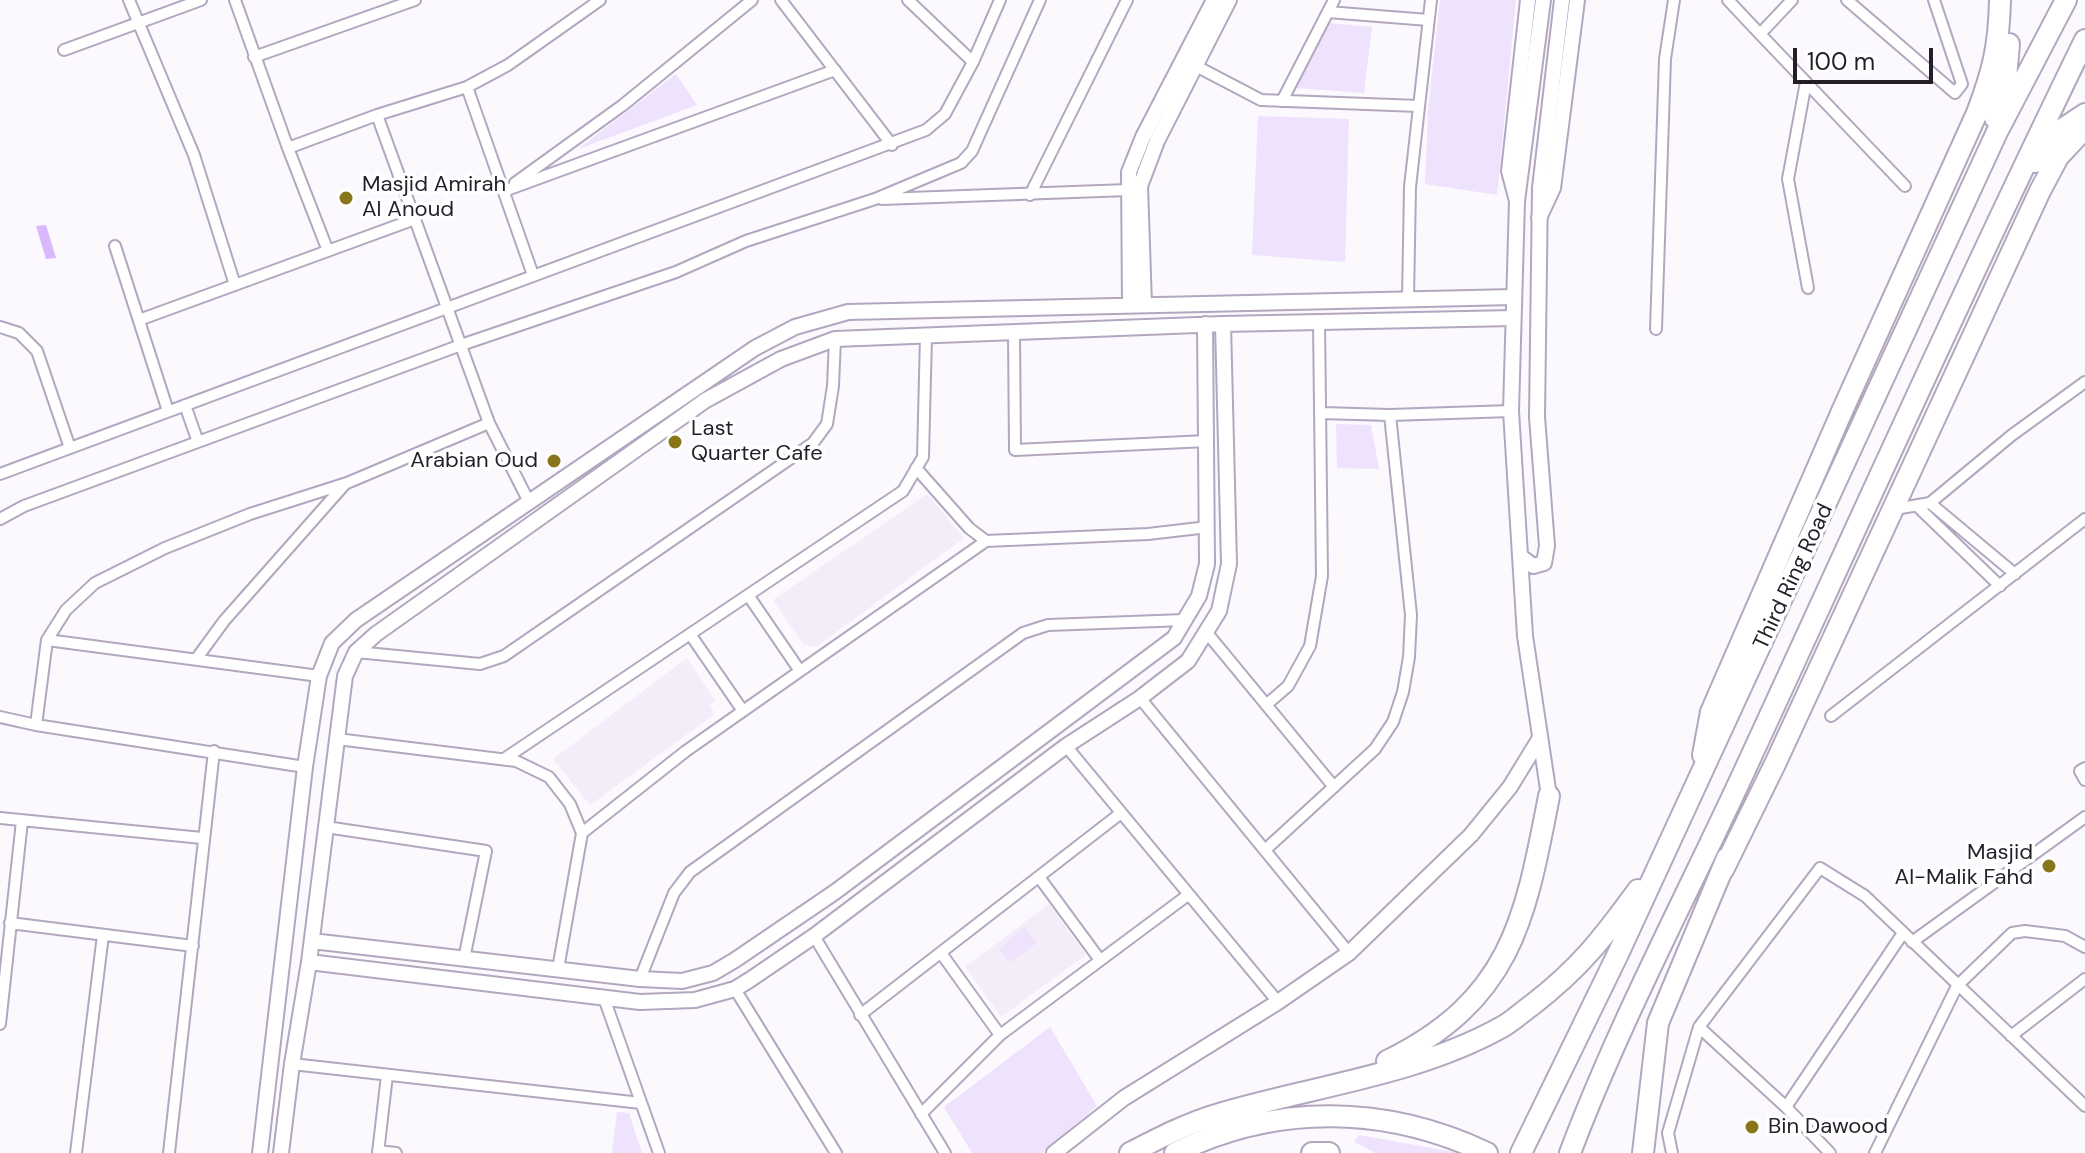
<!DOCTYPE html>
<style>
body{margin:0}
#map{position:relative;width:2085px;height:1153px;overflow:hidden;background:#fbf9fe;font-family:"DM Sans",sans-serif}
canvas{display:block}
.scale{position:absolute;left:1793px;top:48px;width:140px;height:36px;box-sizing:border-box;border:4px solid #231e28;border-top:0;padding-left:10px;font-size:24px;line-height:28px;white-space:nowrap;color:#231e28;-webkit-text-stroke:6px #fff;paint-order:stroke}
</style>
<div id="map">
<canvas width="2085" height="1153"></canvas>
<div class="scale">100 m</div>
</div>
<script>
const c = document.querySelector('canvas').getContext('2d');
c.lineJoin = 'round';
function paint(path, color) { c.fillStyle = color; c.fill(path, 'evenodd'); }
function trace(path, color, width, dash) { c.strokeStyle = color; c.lineWidth = width; c.lineCap = dash ? 'butt' : 'round'; c.setLineDash(dash || []); c.stroke(path); }
function write(font, color, halo, rows, align = 'center') {
  c.font = font + ' "DM Sans",sans-serif'; c.lineWidth = 7; c.setLineDash([]); c.textBaseline = 'middle'; c.strokeStyle = halo; c.fillStyle = color; for (const [text, x, y, turn = 0] of rows) {
    c.save(); c.translate(x, y); c.rotate((+turn || 0) * Math.PI / 180); c.textAlign = isNaN(turn) ? turn : align; if (halo) c.strokeText(text, 0, 0); c.fillText(text, 0, 0); c.restore();
  }
}
const built = new Path2D(`
 M927,494L964,538L816,647L803,644L773,600Z
 M687,658L715,700L710,705L715,714L590,805L553,759Z
 M1049,904L1086,955L1001,1017L965,967Z`);
const green = new Path2D(`
 M1440,0H1516L1497,195L1425,184L1428,111Z
 M1329,23L1372,27L1364,93L1296,88Z
 M676,74L697,105L578,149Z
 M1258,116L1349,119L1345,262L1252,255Z
 M1336,424L1371,425L1379,469L1337,468Z
 M1025,927L1037,943L1010,962L999,949Z
 M1050,1027L1097,1106L1042,1153H972L944,1107Z
 M617,1112L629,1113L642,1153H612Z
 M1359,1135L1459,1153H1375L1354,1142Z`);
const water = new Path2D(`
 M46,225L56,258L46,259L36,226Z`);
const minor = new Path2D(`
 M129,0L194,155L235,285
 M235,0L288,148L377,115L467,87L508,65L600,0
 M781,0L892,145
 M908,0L973,62
 M1728,0L1760,34
 M1792,0L1760,34L1905,186
 M1847,0L1955,93L1962,84L1934,0
 M1328,12L1428,20
 M64,50L201,0
 M254,57L415,0
 M1194,65L1261,100L1419,106
 M1806,82L1788,179L1808,288
 M467,87L533,275
 M1282,101L1334,0
 M377,115L489,423L529,502
 M288,148L328,251
 M515,183L623,105L752,0
 M504,191L835,70
 M1030,195L1127,0
 M882,199L1128,190
 M115,246L168,411
 M1408,299L1410,187L1431,0
 M139,320L415,219
 M0,327L19,333L37,351L70,448
 M1656,329L1665,59L1674,0
 M1014,333L1015,450L1207,441
 M185,405L198,442
 M1321,413L1390,415L1511,411
 M916,468L969,528L986,541
 M0,474L926,130L945,114L973,62L1000,0
 M1930,503L2015,574
 M1917,506L2000,586
 M1895,509L1930,503L2012,435L2085,382
 M0,519L24,506L461,345L676,272L746,241L875,199L961,163L972,151L1040,0
 M1207,633L1334,787
 M690,634L743,711
 M47,640L319,676
 M356,652L480,664L504,656L813,443L827,424L833,386L835,339
 M197,658L224,621L345,484
 M800,671L986,541L1148,534L1208,527
 M1140,698L1349,953
 M1266,705L1288,686L1310,646L1322,576L1319,322
 M1831,716L2085,519
 M0,717L36,725L305,767
 M36,725L47,640L66,610L95,583L165,548L250,514L347,483L489,423
 M337,739L516,761L549,777L570,804L582,833L558,969
 M1066,746L1278,1002
 M504,759L903,491L923,457L926,336
 M2085,768L2080,771L2085,780
 M0,818L202,838
 M326,827L486,851L464,959
 M582,833L686,751L800,671L748,595
 M1265,850L1375,749L1393,722L1403,692L1409,657L1411,615L1390,415
 M1039,877L1100,960
 M10,923L193,946
 M814,936L945,1153
 M1912,942L2085,817
 M941,953L1000,1035
 M640,979L674,893L690,872L1023,633L1048,625L1185,620
 M735,989L836,1153
 M604,998L659,1153
 M860,1015L1121,813
 M0,1024L22,821
 M2011,1036L2085,979
 M292,1064L641,1103
 M1786,1107L1903,933
 M921,1114L1000,1035L1188,895
 M378,1151L396,1153
 M76,1153L103,935
 M169,1153L214,751
 M378,1153L387,1075
 M1672,1153L1668,1133L1699,1027
 M1830,1153L1786,1107L1699,1027L1820,868L1865,896L2085,1106
 M1875,1153L1957,986L2012,933L2025,931L2065,936L2085,947`);
const tertiary = new Path2D(`
 M1517,201L1509,171L1528,0
 M1539,218L1553,188L1577,0
 M1130,304L1129,172L1143,137L1214,0
 M1144,305L1140,186L1157,141L1229,0
 M312,941L640,979L682,981L713,973L735,960L835,892L1174,638L1199,596L1207,564L1205,324
 M309,962L640,1002L695,1000L735,989L751,979L814,936L1066,746L1140,698L1188,661L1219,611L1229,564L1223,324
 M260,1153L305,767L319,676L332,643L356,620L755,348L795,327L848,312L1514,297
 M281,1153L292,1064L309,962L345,676L356,652L376,634L706,400L781,359L835,339L1223,324L1513,318
 M1054,1153L1124,1098L1278,1002L1349,953L1471,835L1510,787L1540,738`);
const secondary = new Path2D(`
 M1543,0L1517,201L1511,411L1525,636L1549,796
 M1520,556L1533,566L1544,563L1547,546L1537,417L1540,188L1562,0`);
const motorway = new Path2D(`
 M1995,118L2006,78L2009,44
 M2035,162L2061,130L2085,114
 M1703,755L1711,712L1843,409L1977,113C1993,71 1999,46 2000,0
 M1723,870L1775,764L2040,191L2058,157L2085,128
 M1387,1061C1511,1000 1525,921 1549,796
 M1130,1153C1159,1138 1188,1123 1219,1114C1313,1086 1416,1075 1502,1027C1513,1021 1522,1012 1532,1005C1580,968 1603,938 1638,890
 M1175,1153C1276,1103 1386,1105 1487,1153
 M1312,1153H1329
 M1521,1153L1617,956L1997,132L2066,0
 M1570,1153C1621,1018 1689,892 1749,761C1860,520 1969,278 2085,40
 M1643,1153L1658,1023L1727,858`);
const markers = [
 [346,198,8,"#89761a"],
 [675,442,8,"#89761a"],
 [554,461,8,"#89761a"],
 [2049,866,8,"#89761a"],
 [1752,1127,8,"#89761a"]
];
const poiNames = [
 ["Masjid Amirah",362,185],
 ["Al Anoud",362,210],
 ["Last",691,429],
 ["Quarter Cafe",691,454],
 ["Arabian Oud",538,461,"right"],
 ["Masjid",2033,853,"right"],
 ["Al-Malik Fahd",2033,878,"right"],
 ["Bin Dawood",1768,1127]
];
const streetNames = [
 ["Third Ring Road",1794,577,-65]
];
paint(built, '#f3edfa');
paint(green, '#eee2fc');
paint(water, '#dab8fd');
trace(minor, '#b3a7c0', 14);
trace(tertiary, '#b3a7c0', 18);
trace(secondary, '#b3a7c0', 18);
trace(motorway, '#b3a7c0', 24);
trace(minor, '#fff', 10);
trace(tertiary, '#fff', 14);
trace(secondary, '#fff', 14);
trace(motorway, '#fff', 20);
for (const [x, y, r, color] of markers) { const dot = new Path2D(); dot.arc(x, y, r, 0, 2 * Math.PI); c.fillStyle = color; c.fill(dot); trace(dot, '#fff', 3); }
write('22px', '#231e28', '#fff', poiNames, 'left');
write('22px', '#231e28', '#fff', streetNames);
</script>
